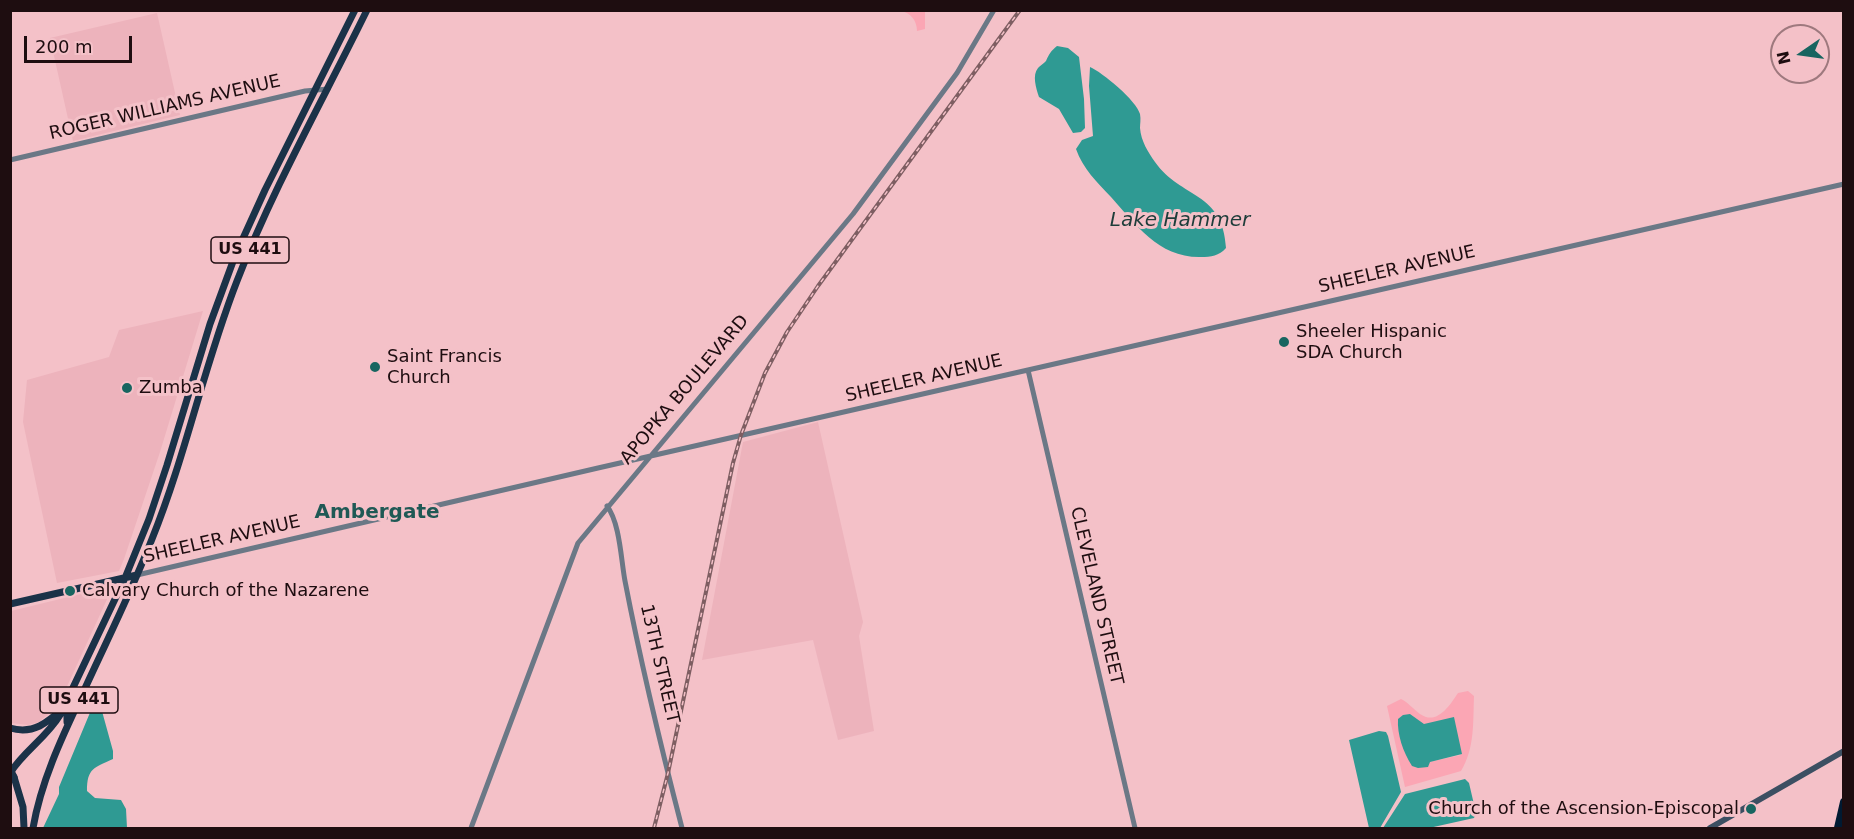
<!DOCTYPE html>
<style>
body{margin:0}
#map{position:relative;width:1854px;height:839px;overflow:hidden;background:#f4c1c8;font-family:"DejaVu Sans",sans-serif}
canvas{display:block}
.frame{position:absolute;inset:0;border:12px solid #1e0d10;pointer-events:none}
.north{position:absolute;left:1770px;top:24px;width:60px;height:60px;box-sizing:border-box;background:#f4c1c8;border:2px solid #9e797e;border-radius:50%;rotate:257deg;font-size:16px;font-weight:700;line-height:24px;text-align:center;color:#1e0d10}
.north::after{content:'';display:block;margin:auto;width:21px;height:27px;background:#186560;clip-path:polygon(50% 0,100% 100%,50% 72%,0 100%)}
.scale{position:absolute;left:24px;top:36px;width:108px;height:27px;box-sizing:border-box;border:3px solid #1e0d10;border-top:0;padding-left:8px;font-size:18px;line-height:21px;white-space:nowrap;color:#1e0d10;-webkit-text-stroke:4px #f4c1c8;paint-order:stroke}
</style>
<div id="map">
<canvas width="1854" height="839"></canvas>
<div class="frame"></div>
<div class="north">N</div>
<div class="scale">200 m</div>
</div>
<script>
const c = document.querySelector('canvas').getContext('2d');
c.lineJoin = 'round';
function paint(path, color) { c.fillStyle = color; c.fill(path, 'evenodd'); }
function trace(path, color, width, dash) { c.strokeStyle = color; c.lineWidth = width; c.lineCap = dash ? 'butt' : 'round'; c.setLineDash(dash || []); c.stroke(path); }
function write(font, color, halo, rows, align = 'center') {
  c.font = font + ' "DejaVu Sans",sans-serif'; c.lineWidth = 6; c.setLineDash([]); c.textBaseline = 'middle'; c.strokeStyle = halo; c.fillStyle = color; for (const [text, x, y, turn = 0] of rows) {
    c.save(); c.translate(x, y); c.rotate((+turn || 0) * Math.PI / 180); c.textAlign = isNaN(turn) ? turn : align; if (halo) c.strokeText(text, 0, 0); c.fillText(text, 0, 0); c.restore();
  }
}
const built = new Path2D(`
 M157,13L180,115L73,141L50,38Z
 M203,311L160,452L124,559L119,571L57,583L23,422L27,380L109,357L119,330Z
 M818,422L863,622L859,636L874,731L838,740L813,640L702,660L743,442Z
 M103,590L109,595L58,706L39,722L28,725L11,723V611L93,591Z`);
const green = new Path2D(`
 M901,11H925V29L917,31C917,21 911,13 901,11Z
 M1468,691L1474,696C1473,722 1475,748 1461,771L1405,787L1387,706L1401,699C1409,703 1413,709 1420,714C1437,726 1450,705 1458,693ZM1410,714L1461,755L1429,762Z`);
const water = new Path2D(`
 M1057,46L1068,48L1079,57L1084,99L1085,128L1081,132L1073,133L1059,109L1039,97C1036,88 1032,75 1038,68C1040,66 1044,63 1046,61C1049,54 1051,51 1057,46Z
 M1090,67C1102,72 1137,101 1140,114C1141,119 1140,124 1140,128C1141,141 1148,152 1155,162C1181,199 1223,191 1226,248C1219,256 1211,257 1201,257C1159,258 1136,225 1111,197C1097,182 1083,169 1076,149L1082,140L1093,136L1089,86Z
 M94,703L100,704L113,751V759C94,768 87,768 87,791L95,798L121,800L126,809L127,828H43L59,794V787Z
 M1410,714L1424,724L1454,717L1462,754L1430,762L1428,767L1418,768L1412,766C1403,752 1397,734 1398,719L1403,715Z
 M1379,731L1386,732L1388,736L1401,792L1380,828H1369L1349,740Z
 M1465,779L1469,783L1476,813L1474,818L1429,828H1383L1405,794Z`);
const tertiary = new Path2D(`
 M10,160L305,91L328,89
 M1028,370L1135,828
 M607,506C620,523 621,560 625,581C641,664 661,747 682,828
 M137,575L598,468L1844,184
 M471,828L578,543L853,214L957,73L994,10`);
const secondary = new Path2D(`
 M1710,828L1844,751`);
const primary = new Path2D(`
 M10,604L137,575
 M10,728C34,735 48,722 65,707L67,712V722
 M10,773C24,751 47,737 60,715L125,578L149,519L167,465L210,324L235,256L265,190L355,10
 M14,777L23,807L24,828
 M33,828C41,782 61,739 81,697C105,644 131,593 152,539C186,455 204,365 237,281C273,188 323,100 367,10`);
const motorway = new Path2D(`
 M1838,828L1844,802`);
const rail = new Path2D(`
 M654,828L668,773L733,463L741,435L765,373L787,332L818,286L1020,10`);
const primaryBridge = new Path2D(`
 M10,769L14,777`);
const markers = [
 [1284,342,6,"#186560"],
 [375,367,6,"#186560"],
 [127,388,6,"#186560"],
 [70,591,6,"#186560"],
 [1751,809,6,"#186560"]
];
const shields = [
 [250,250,78],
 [79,700,78]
];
const shieldNames = [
 ["US 441",250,250],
 ["US 441",79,700]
];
const streetNames = [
 ["ROGER WILLIAMS AVENUE",165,108,-13],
 ["SHEELER AVENUE",1397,270,-13],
 ["SHEELER AVENUE",924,379,-13],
 ["APOPKA BOULEVARD",685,390,-50],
 ["SHEELER AVENUE",222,540,-13],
 ["CLEVELAND STREET",1096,596,77],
 ["13TH STREET",659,664,77]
];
const poiNames = [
 ["Sheeler Hispanic",1296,332],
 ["SDA Church",1296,353],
 ["Saint Francis",387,357],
 ["Church",387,378],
 ["Zumba",139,388],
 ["Calvary Church of the Nazarene",82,591],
 ["Church of the Ascension-Episcopal",1739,809,"right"]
];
const waterNames = [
 ["Lake Hammer",1180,221]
];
const neighbourhoodNames = [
 ["Ambergate",377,513]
];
paint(built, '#edb3bc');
paint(green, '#fba6b4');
paint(water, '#2f9a93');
trace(tertiary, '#6b7886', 5);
trace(secondary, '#3c4f62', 6);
trace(primary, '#1b3248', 7);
trace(motorway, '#001a32', 8);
trace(rail, '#7e5e62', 4);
trace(rail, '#f4c1c8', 1.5, [4.5]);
trace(primaryBridge, '#1b3248', 7);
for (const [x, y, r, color] of markers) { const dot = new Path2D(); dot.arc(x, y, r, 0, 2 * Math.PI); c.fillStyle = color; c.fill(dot); trace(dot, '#f4c1c8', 2); }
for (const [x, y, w] of shields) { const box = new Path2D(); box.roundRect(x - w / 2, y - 13, w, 26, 4.5); c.fillStyle = '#f4c1c8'; c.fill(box); trace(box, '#1e0d10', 1.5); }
write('bold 16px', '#1e0d10', null, shieldNames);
write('18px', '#1e0d10', '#f4c1c8', streetNames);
write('18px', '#1e0d10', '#f4c1c8', poiNames, 'left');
write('italic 20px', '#1e3d3a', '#f4c1c8', waterNames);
write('bold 20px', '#1f5955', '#f4c1c8', neighbourhoodNames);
</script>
